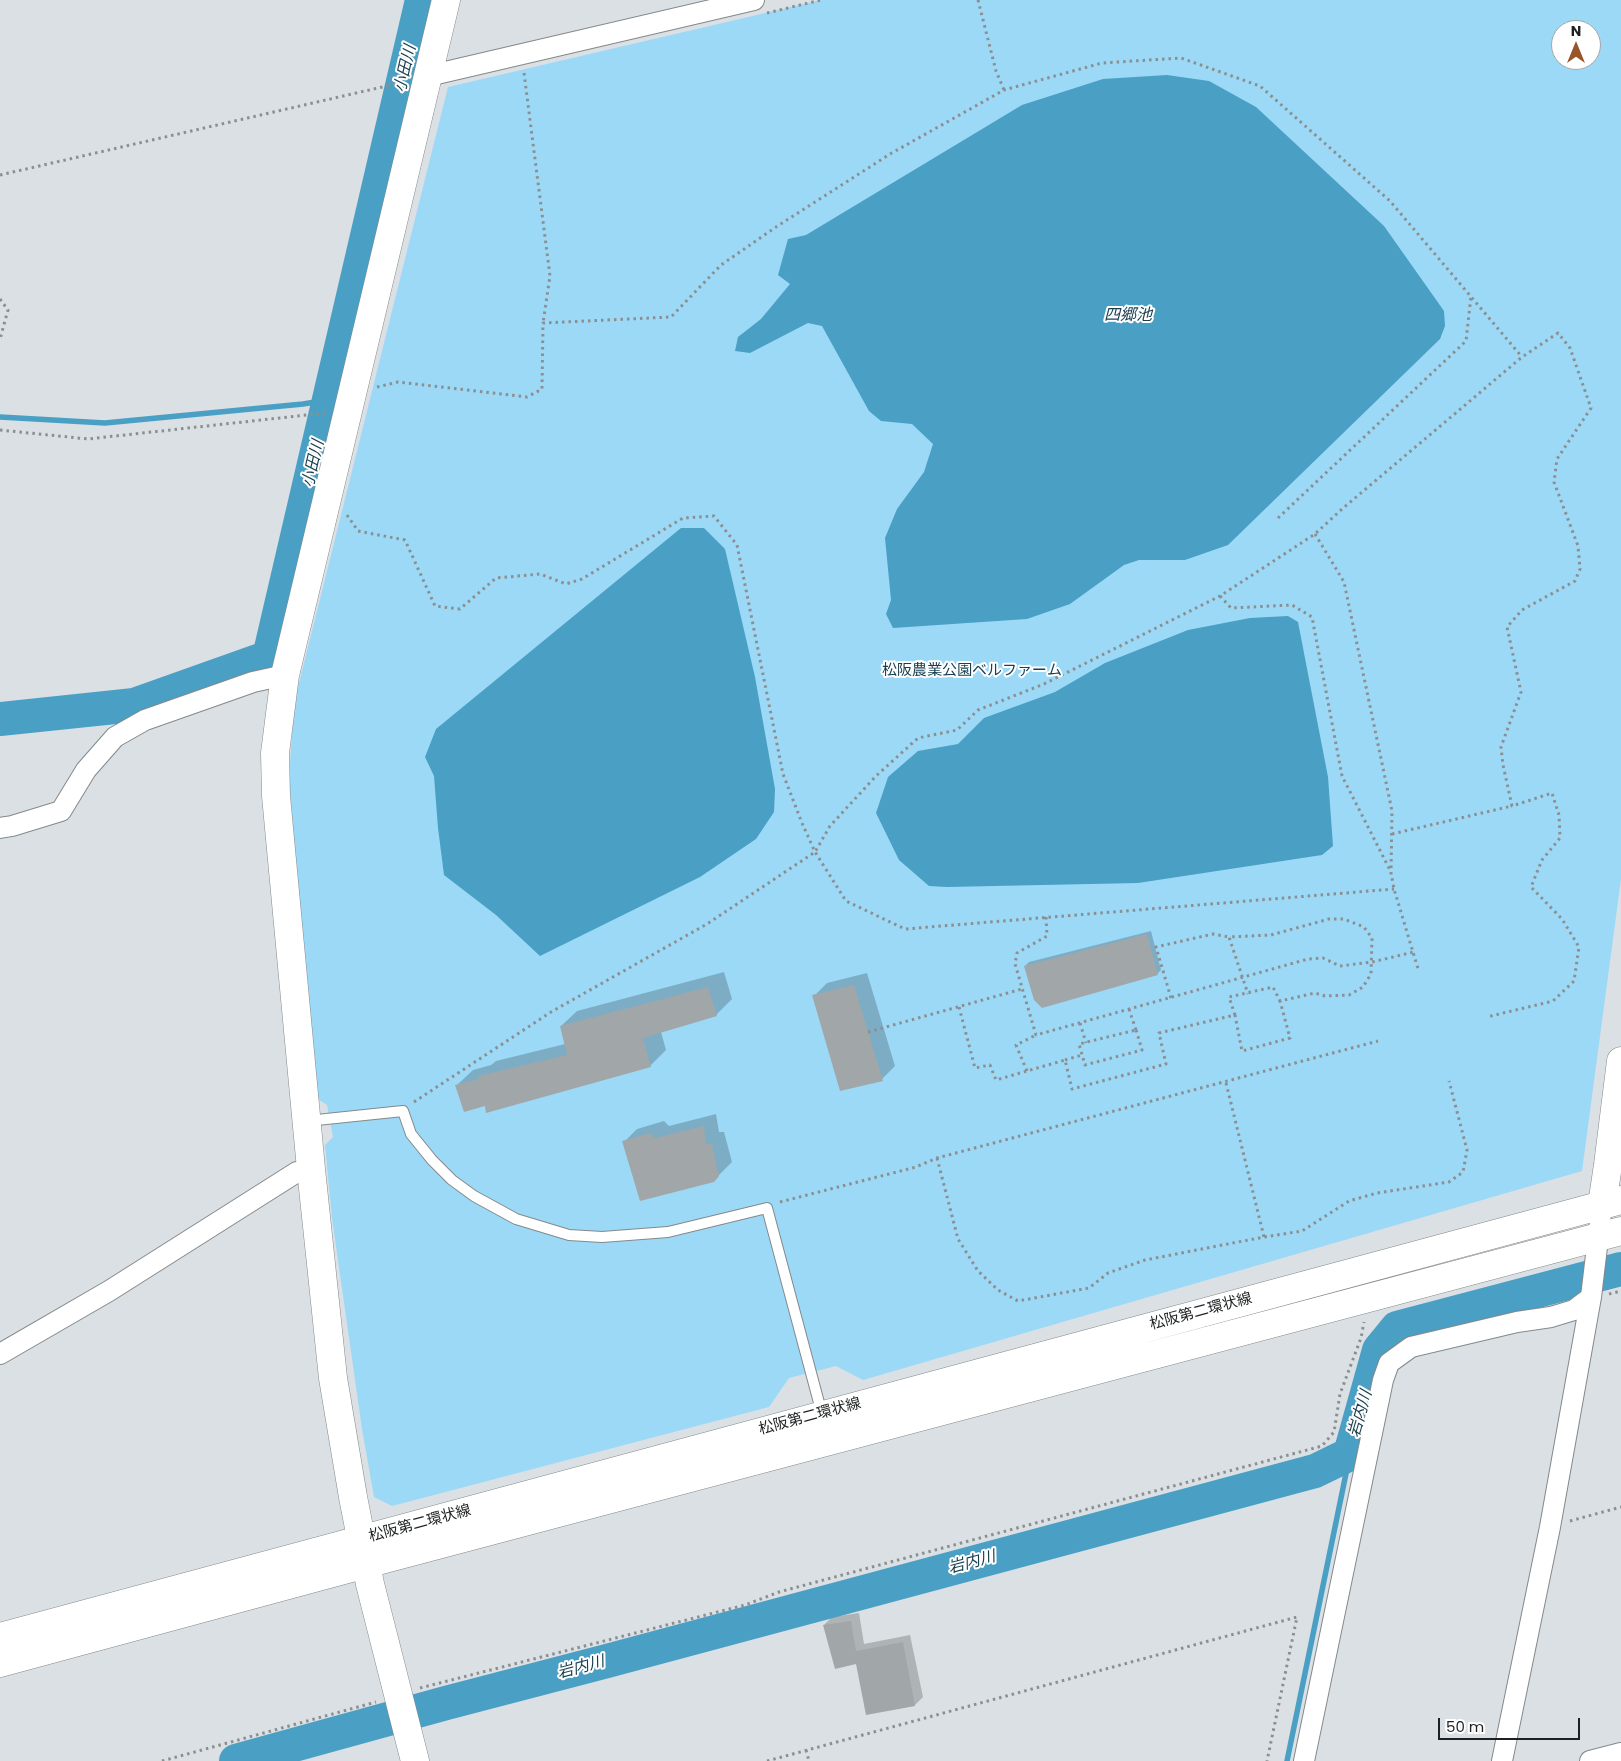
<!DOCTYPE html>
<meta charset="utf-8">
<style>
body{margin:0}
#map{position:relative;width:1621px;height:1761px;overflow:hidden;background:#dae0e3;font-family:Poppins,sans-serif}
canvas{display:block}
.north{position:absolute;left:1551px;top:20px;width:50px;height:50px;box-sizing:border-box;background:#fff;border:1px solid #a5a6a6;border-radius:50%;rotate:0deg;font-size:14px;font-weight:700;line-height:20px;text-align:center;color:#1e2021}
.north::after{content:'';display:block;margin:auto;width:18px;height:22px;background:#9a542b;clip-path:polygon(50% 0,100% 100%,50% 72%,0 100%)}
.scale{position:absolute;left:1438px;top:1718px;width:142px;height:22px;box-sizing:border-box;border:2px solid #1e2021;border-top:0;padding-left:6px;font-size:15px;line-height:18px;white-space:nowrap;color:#1e2021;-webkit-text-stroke:4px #fff;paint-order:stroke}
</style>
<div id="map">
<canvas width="1621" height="1761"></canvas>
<div class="north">N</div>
<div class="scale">50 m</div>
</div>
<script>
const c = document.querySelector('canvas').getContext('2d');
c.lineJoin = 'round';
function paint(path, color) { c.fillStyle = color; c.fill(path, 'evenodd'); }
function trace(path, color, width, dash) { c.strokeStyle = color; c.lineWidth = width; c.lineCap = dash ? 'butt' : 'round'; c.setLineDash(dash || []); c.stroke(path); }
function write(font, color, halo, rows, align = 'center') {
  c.font = font + ' Poppins,"Noto Sans JP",sans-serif'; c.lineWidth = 4; c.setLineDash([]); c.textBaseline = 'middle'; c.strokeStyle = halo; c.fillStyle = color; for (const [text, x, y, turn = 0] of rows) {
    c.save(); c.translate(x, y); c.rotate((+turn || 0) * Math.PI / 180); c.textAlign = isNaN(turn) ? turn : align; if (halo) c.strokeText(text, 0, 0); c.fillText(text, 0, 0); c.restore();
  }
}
const green = new Path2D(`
 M821,0H1621V879L1582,1171L863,1380L836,1366L789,1378L769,1407L392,1506L374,1497L362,1429L332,1218L325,1145L333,1137L327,1105L316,1098L289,779L294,703L448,87ZM1561,30H1591V60H1561Z`);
const water = new Path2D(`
 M1167,75L1209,81L1256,107L1384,226L1444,311L1445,326L1440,339L1228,545L1185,560H1139L1124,565L1070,604L1027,619L893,628L886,614L891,600L885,538L897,509L924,472L933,444L912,424L881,421L869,411L822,326L808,323L750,353L735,351L738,337L761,319L790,284L778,275L788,239L806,235L1022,105L1103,79Z
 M681,528H704L725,549L755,677L775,789L774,812L756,839L700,877L540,956L496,915L444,875L438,828L434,776L425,757L436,729Z
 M1288,616L1298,622L1328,777L1333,846L1322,855L1138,883L947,887L929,886L899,860L876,813L888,777L918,751L958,744L984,718L1055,692L1105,663L1188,630L1250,618Z`);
const shadow = new Path2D(`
 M1151,931L1161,970L1157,974L1025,966L1029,962Z
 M724,972L732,999L716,1015L661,1032L666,1050L650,1066L457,1085L473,1070L491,1065L496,1061L565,1044L561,1026L577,1011Z
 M867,973L895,1066L882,1079L814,996L827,983Z
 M716,1114L719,1132H724L732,1162L713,1181L624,1142L637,1129L664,1121L669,1126Z
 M859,1613L864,1644L910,1635L923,1697L915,1705L857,1663L824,1625L832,1617Z`);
const stream = new Path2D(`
 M0,417L105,423L303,404L328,400
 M1287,1761L1350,1454`);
const river = new Path2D(`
 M0,719L134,705L269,657L422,0
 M236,1761L446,1703L607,1661L1315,1471L1350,1454L1379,1350L1397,1328L1621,1269`);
const building = new Path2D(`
 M1147,934L1158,975L1042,1008L1034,1000L1024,966Z
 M854,985L883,1081L840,1091L812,995Z
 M708,987L717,1016L643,1038L651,1067L486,1113L485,1106L464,1112L455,1085L479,1079L478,1076L567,1055L560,1026Z
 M704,1126L706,1144H712L719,1176L714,1182L640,1201L622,1141L651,1133L655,1138Z
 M851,1621L856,1651L903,1642L915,1706L866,1715L856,1664L835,1669L823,1625Z`);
const path = new Path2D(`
 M978,0L996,71L1004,90
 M767,13L821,0
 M524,73L550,276L543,323
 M0,175L404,82
 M0,299L8,310L0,339
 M377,387L398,382L527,397L542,389L543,323L671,317L721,265L776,227L890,154L1004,90L1102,63L1181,58L1260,86L1390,201L1522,357
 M0,430L88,439L325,413
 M347,515L358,531L405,540L435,606L460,609L496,578L540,574L566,584L582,579L683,518L714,516L737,545L783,774L802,823L815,852L846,901L905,929L1394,889
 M1278,518L1466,341L1471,296
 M1315,534L1344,582L1392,811L1391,873L1394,889L1419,972
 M1220,596L1231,608L1292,605L1312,617L1342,776L1391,872
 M1392,834L1512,806
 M1046,917L1047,936L1017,953L1015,964L1036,1035L1308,959L1323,958L1340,966L1372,962L1414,952
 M1171,998L1156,947L1213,934L1229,937
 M959,1007L975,1068L990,1065L996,1080L1065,1060L1072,1089L1166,1064L1159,1033L1235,1015L1242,1051L1290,1038L1280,1001L1315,993L1325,996L1349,995L1363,987L1371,974L1372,938L1364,927L1344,919H1329L1271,935L1229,937L1248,994
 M1129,1009L1136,1030
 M1235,1015L1229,997L1273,987L1280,1001
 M1080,1023L1086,1043
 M1136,1030L1142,1050L1085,1065L1079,1044Z
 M868,1032L1022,989
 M1065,1060L1082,1055
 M1027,1071L1016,1045L1036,1035
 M1226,1083L1264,1237
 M414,1102L551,1012L707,924L815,852L830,826L876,776L918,738L957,730L978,710L1044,684L1220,596L1315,534L1342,509L1522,357L1558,333L1570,348L1591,408L1557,459L1554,482L1578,546L1580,569L1575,581L1522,610L1507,627L1521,692L1501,747L1503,765L1512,806L1552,793L1559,815L1560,838L1542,860L1531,887L1562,919L1579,947L1574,981L1553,1001L1487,1017
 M937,1158L958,1239L978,1271L998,1290L1018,1301L1089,1288L1108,1273L1145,1260L1264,1237L1302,1231L1349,1201L1377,1193L1449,1182L1463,1172L1467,1150L1449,1081
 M780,1202L916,1167L937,1158L1378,1041
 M1609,1294L1621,1291
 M1570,1521L1621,1507
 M420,1688L745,1605L779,1592L1322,1446L1334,1432L1340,1394L1361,1338L1364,1322
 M806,1750L809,1761
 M162,1761L376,1702
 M767,1761L1297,1617L1267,1761`);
const lane = new Path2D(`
 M307,1121L403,1111L411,1134L432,1160L452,1180L474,1196L516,1219L569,1235L602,1237L668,1232L767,1208L822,1414`);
const street = new Path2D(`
 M428,76L754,0
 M0,828L12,826L61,811L86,770L115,737L145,720L253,682L285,675
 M0,1354L109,1291L297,1172L311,1169
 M1304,1761L1383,1380L1389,1363L1411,1347L1517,1322L1551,1317L1574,1310L1590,1298
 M1502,1761L1550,1527L1591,1297L1602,1205
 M1590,1761L1621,1753`);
const secondary = new Path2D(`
 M1602,1205L1608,1165L1621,1061
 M415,1761L370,1584L353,1497L333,1378L311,1169L276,796L275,753L285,675L446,0`);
const primary = new Path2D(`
 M0,1637L1621,1200
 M0,1663L366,1564L1621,1231`);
const parkNames = [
 ["松阪農業公園ベルファーム",972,671]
];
const streetNames = [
 ["松阪第二環状線",1201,1312,-15],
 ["松阪第二環状線",810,1417,-15],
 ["松阪第二環状線",420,1524,-15]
];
const waterNames = [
 ["小田川",406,69,-77],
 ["四郷池",1128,316],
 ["小田川",314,464,-77],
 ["岩内川",1361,1414,-74],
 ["岩内川",972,1563,-15],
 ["岩内川",581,1668,-15]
];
paint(green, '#9cd9f7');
paint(water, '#499fc4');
paint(shadow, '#0003');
trace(stream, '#499fc4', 5.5);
trace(river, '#499fc4', 34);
paint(building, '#a1a6a9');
trace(lane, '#84898b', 12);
trace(street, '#84898b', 22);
trace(secondary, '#84898b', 29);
trace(primary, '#84898b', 29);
trace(path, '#8b8f91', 3, [2.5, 4]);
trace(lane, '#fff', 10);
trace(street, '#fff', 20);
trace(secondary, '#fff', 28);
trace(primary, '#fff', 28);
write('15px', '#1a4051', '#fff', parkNames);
write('15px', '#1e2021', '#fff', streetNames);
write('italic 16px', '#183e4e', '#fff', waterNames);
</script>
